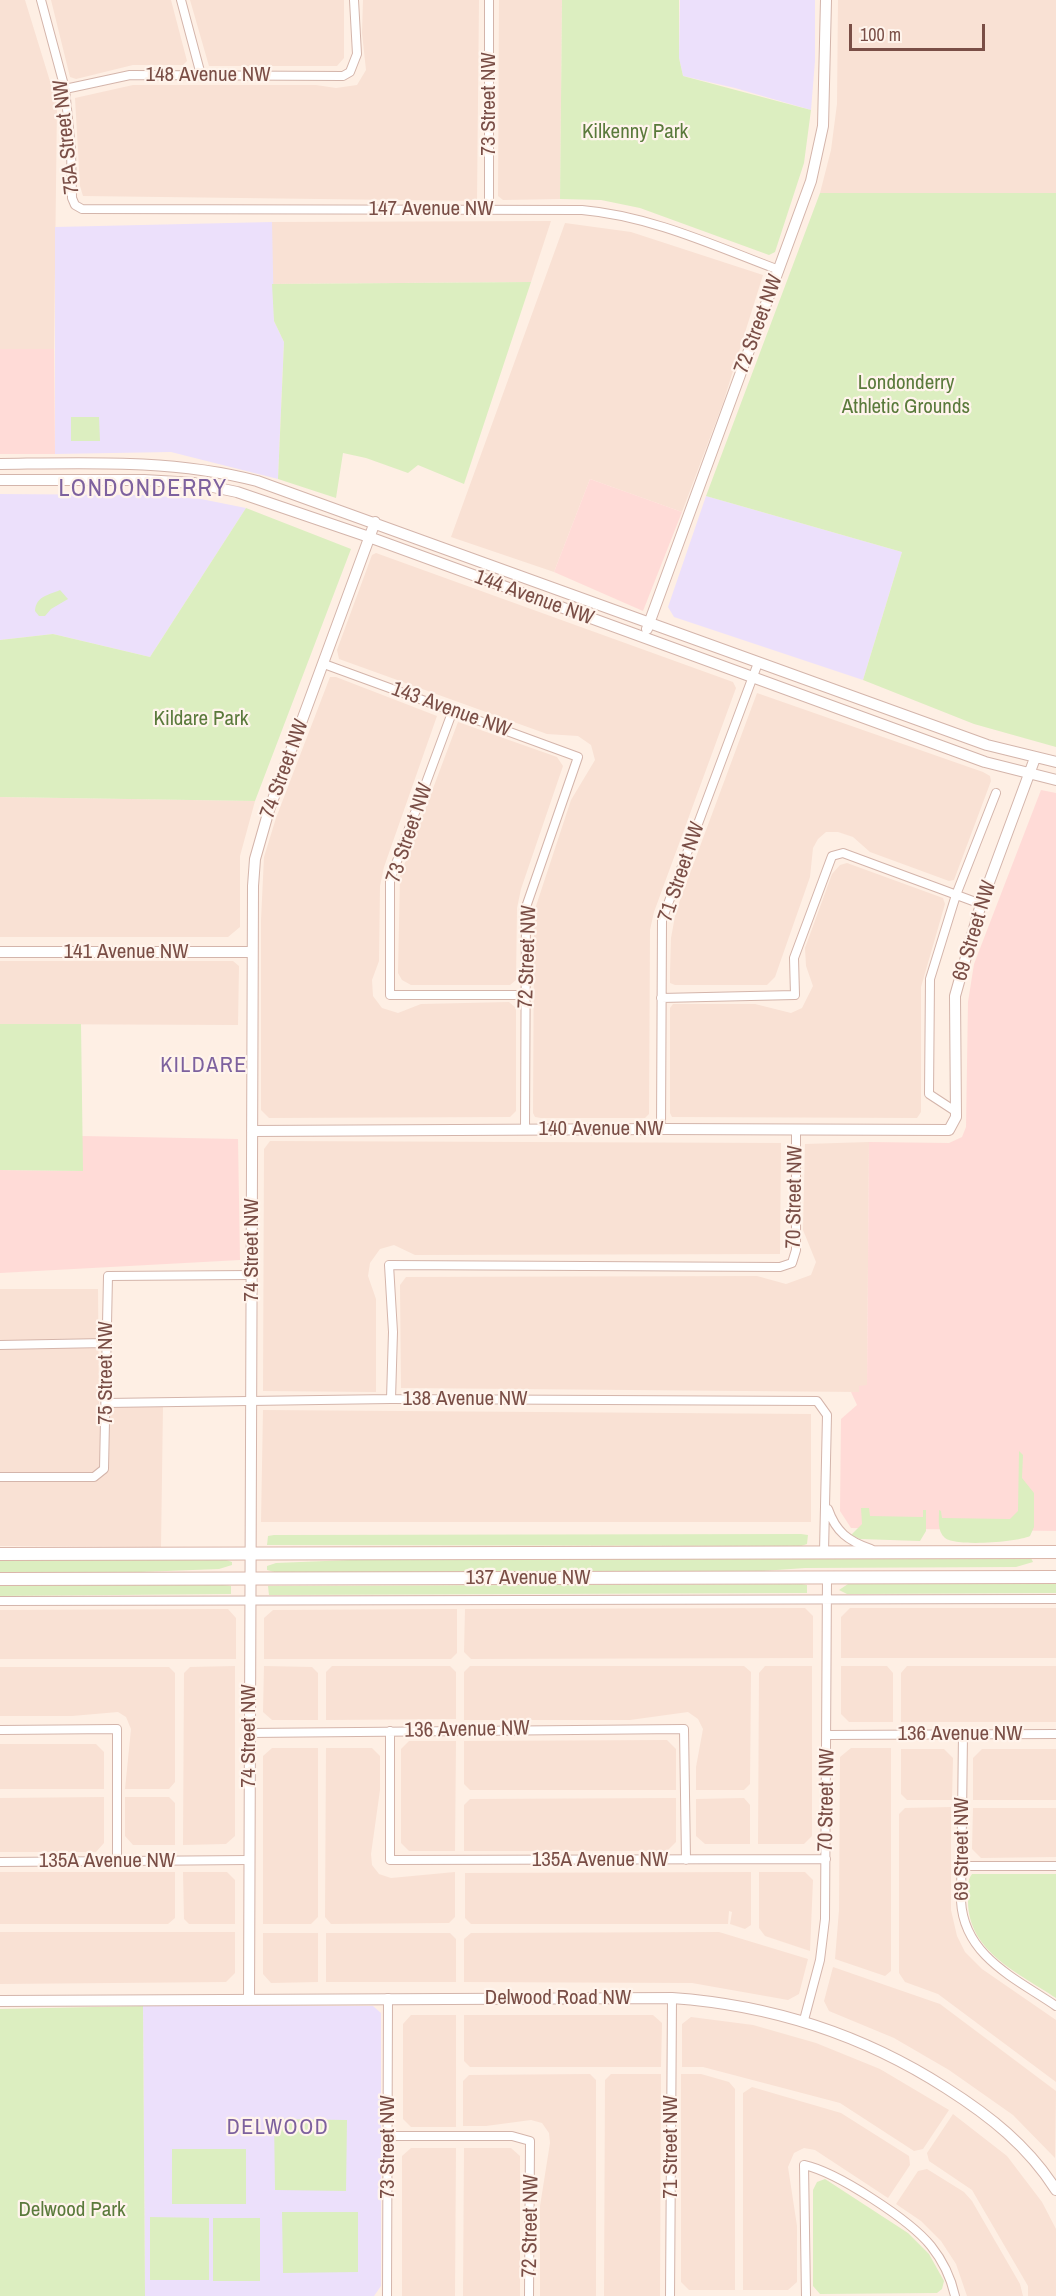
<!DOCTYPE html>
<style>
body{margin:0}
#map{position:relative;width:1056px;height:2296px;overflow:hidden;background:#feefe4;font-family:"Archivo Narrow",sans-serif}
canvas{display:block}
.scale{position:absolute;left:849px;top:24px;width:136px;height:27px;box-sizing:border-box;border:3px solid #7a4e46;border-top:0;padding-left:8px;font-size:18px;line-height:21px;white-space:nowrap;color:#7a4e46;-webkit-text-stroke:4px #fff4ec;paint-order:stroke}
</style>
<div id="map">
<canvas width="1056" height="2296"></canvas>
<div class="scale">100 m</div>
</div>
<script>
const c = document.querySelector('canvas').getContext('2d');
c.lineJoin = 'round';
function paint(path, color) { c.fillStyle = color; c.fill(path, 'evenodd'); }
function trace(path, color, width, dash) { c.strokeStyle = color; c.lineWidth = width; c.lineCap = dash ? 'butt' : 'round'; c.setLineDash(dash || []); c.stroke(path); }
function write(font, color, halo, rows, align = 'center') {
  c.font = font + ' "Archivo Narrow",sans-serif'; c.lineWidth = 4.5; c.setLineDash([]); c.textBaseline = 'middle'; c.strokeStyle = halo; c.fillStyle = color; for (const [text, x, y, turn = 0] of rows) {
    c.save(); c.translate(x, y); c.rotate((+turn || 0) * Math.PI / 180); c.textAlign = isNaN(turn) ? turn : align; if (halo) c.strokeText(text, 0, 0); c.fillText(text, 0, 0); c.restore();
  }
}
const residential = new Path2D(`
 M0,0H25L57,104L54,349H0Z
 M51,0H171L187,61L183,65H133L76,79L70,77Z
 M190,0H344V58L337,66H209Z
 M363,0H479L477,201L83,196L80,186L75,98L133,85H316L336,88L357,85L366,70L362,33Z
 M499,0H562L560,199L503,200L498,196Z
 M838,0H1056V193H820L831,150L837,104Z
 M551,221L531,282L272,284V222Z
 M565,223L631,232L763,275L723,403L682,512L590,479L554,572L451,537Z
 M376,553L733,682L736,688L654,912L650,930L649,1114L645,1118H541L535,1117L533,1113L534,932L536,906L571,800L595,760L591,745L578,736L547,734L339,659L337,650L372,555Z
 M330,677H336L437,716L384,867L380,886L379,961L372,980L373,996L382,1008L398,1013L421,1004L509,1002L516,1008V1111L510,1117L269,1118L261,1110V920L264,857L276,818Z
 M757,693L983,772L990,776L991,781L954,880L949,881L870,852L853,837L838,832H826L818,839L813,848L810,877L775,977L767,985H675L670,983V973L671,938L676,911Z
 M458,722L557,757L563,766L521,889L517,908L516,980L510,985H411L402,980L398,973L400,876Z
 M0,797L255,801L240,856V927L228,937H0Z
 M847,863L943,898L945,904L921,987V1112L917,1118L672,1117L670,1113V1008L673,1004H755L791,1013L802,1008L813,986L806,966L805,948L832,874L840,865Z
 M0,961H233L239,966L238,1025L0,1024Z
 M270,1141L781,1143L780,1254L415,1255L394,1245L380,1249L370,1263L368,1276L376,1299V1392L263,1391L264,1149Z
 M869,1142L867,1386H859L860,1392L401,1388L400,1285L406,1277L757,1276L786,1284L811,1275L816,1262L803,1230L805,1144Z
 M0,1289H98L99,1405H163L161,1547L0,1546Z
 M263,1410L811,1414V1522H261Z
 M805,1608L813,1616V1658L471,1659L464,1652L465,1609Z
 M850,1608H1056V1658H841V1617Z
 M228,1609L236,1618V1659H0V1610Z
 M457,1609V1653L451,1659H264V1618L273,1610Z
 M235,1666V1836L226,1844L183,1845L184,1673L190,1667Z
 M264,1666L312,1667L318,1673V1720H272L263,1712Z
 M332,1666H450L456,1672V1719L326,1720V1672Z
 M470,1666H744L751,1672L750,1784L744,1790H696V1767L703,1729L698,1719L688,1712L630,1720H464V1672Z
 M765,1666H812V1836L804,1844H758L759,1673Z
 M841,1666H887L893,1673V1722H849L841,1714Z
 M907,1666H1056V1722H901V1673Z
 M0,1667H169L175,1673V1782L169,1789H125L131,1729L126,1717L118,1712L72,1716H0Z
 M667,1740L676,1749V1790H470L464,1784V1741Z
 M409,1741H456L455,1851H409L401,1843V1749Z
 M0,1744H96L104,1752V1789H0Z
 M272,1748H318V1917L311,1924H263V1756Z
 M326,1748H372L380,1756V1790L371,1854L372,1865L379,1874L391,1878L455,1872V1917L449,1923L331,1924L325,1917Z
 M851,1748H891V1971L885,1976L835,1959L839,1910L840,1757Z
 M901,1749H944L953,1758L952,1800H907L901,1794Z
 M982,1749H1056V1800H973V1758Z
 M104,1797V1843L96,1852H0V1798Z
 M125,1797H169L175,1803V1845H133L125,1836Z
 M676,1798V1842L667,1851H464V1805L470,1799Z
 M744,1798L750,1805V1844H705L696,1836V1799Z
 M951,1807V1910L957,1936L965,1952L982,1969L1056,2020V2082L938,1994L905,1982L899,1973V1814L905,1808Z
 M973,1808H1056V1857L981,1858L972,1849Z
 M0,1872H175V1918L168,1924H0Z
 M183,1872H227L235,1880V1924H189L184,1919Z
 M751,1872V1925L745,1929L730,1924L732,1912L729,1911L728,1924H471L465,1918V1873Z
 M759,1872H805L813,1880L810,1951L765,1936L759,1928Z
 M0,1932H235V1973L226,1982L0,1984Z
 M719,1932L808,1959L799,1994L788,2000L692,1983L464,1982V1939L471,1933Z
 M263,1933H318V1982L271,1983L263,1974Z
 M326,1933H450L456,1939V1982H326Z
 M833,1967L940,2004L1056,2091L1055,2158L1013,2115L949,2070L894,2038L829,2011L824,2001Z
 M411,2015H456V2127H411L403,2119V2024Z
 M464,2015H653L662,2023L661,2067H470L464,2061Z
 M691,2017L753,2025L816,2043L880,2069L949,2110L923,2149L914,2151L840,2103L703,2067H682V2024Z
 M590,2074L596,2080V2296H540V2206L550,2143L549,2133L542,2123L531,2120L486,2126H463V2081L469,2075Z
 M611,2074H661L660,2296H604L605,2080Z
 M681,2074H701L729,2082L735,2089V2290H689L681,2282Z
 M752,2087L841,2113L909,2156L910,2165L888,2198L815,2150L804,2148L794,2153L788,2167L797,2226V2282L788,2290H743V2093Z
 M953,2114L1007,2156L1042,2202L1056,2229V2296H1028V2286L972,2190L929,2161L927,2153Z
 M411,2148H456L455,2296H402V2156Z
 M464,2148H511L520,2156V2296H463Z
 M927,2169L964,2192L972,2201L1020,2284L1023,2296H967L956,2264L941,2241L921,2221L896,2204L918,2171Z`);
const commercial = new Path2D(`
 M0,349H54L55,454H0Z
 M590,479L682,512L643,611L554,572Z
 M1041,790L1056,793V1531L851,1528L840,1511L841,1419L857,1405L851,1392H859V1386L867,1385L869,1142L949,1143L962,1137L966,1127L968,1002L974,964Z
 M82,1136L238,1139L240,1260L0,1273V1170L82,1171Z`);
const education = new Path2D(`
 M680,0H815V61L811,110L735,88L683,76L679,58Z
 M272,222L274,321L284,342L278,479L171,452L55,454V227Z
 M0,494L143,495L201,499L246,508L150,657L53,634L0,640Z
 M706,496L902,552L863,680L674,617L668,607Z
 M143,2006H373L381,2013V2286L374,2296H145Z`);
const green = new Path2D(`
 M562,0H679V58L683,76L811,110L804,163L775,252L769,255L640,208L601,200L560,199Z
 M820,193H1056V747L974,724L863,680L902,552L706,496Z
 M531,282L464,484L418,465L408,473L366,458L343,453L336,498L278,479L284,342L274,321L272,284Z
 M71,417H99L100,441H71Z
 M246,508L351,549L255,801L0,797V640L53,634L150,657Z
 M60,590L68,599L51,609L45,616H39L35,611C36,596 49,595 60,590Z
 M0,1024H81L83,1171L0,1170Z
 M1019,1451L1023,1455L1022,1478L1034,1493V1527L1030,1536C1018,1542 956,1547 945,1538C937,1531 939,1520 939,1510L941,1511L942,1518L1010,1519L1018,1511Z
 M861,1508H869L870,1516L923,1517V1510H926V1531L920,1541L860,1539L851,1535L862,1524Z
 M801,1534L808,1535L807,1544L801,1546L267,1545L268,1536L274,1535Z
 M1018,1558H1031L1033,1562L1016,1567L805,1568L748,1572L278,1573L267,1570V1566L276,1563L374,1559Z
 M223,1559L232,1562V1565L219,1569L114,1573H0V1560Z
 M1056,1583V1593L847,1594L839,1590L848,1584Z
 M802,1584L807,1585V1593L269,1595L268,1586Z
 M0,1585H224L231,1586V1594L0,1596Z
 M972,1874H1056V1998C1019,1973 968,1952 968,1901C968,1891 966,1882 972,1874Z
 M143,2006L145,2296H0V2009Z
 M274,2119L347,2120L346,2191L275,2190Z
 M172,2149H246V2204H172Z
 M825,2179L908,2233L929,2254L944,2281L942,2289L937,2293L820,2294L813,2286V2190L817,2182Z
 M282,2212H358V2272L283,2273Z
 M150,2217L209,2218V2280H150Z
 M213,2218H260V2281H213Z`);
const minor = new Path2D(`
 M41,0L65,89L71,149L72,198L75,205L82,209L582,210C651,216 715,246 779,270
 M181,0L201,75
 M65,89L130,75L343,76L350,72L357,54L354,0
 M489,209V0
 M324,664L578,757L526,907L525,1129
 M453,710L390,880V995H526
 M661,998L795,995L794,958L832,856L843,853L981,904
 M955,1111L929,1094L930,979L956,895L996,793
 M661,1129L662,920L758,663
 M0,1345L105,1343
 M391,1399L393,1332L389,1265L780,1267L792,1263L796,1250V1131
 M106,1403L391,1399L817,1401L827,1415L824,1552
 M0,1477H94L104,1469L108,1276L251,1275
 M828,1509C836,1532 848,1541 871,1549
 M0,1601L1056,1599
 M0,1730L117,1729V1861
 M390,1731V1860L826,1859
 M249,1733L684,1729L686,1860
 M963,1734L961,1901C964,1956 1015,1978 1056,2006
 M827,1735L1056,1734
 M0,1862L249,1860
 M961,1866H1056
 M804,2020L820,1960L825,1919L827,1577
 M389,2136H512L530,2141L529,2296
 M387,2296L388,1998
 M670,2296L672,1998
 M806,2296L804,2165C837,2172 910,2220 931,2246C943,2261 951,2278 955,2296`);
const tertiary = new Path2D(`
 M0,464C87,463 173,459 257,481L987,745L1056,762
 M0,480H144L194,483L237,492L369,537L985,762L1056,780
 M647,629L811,181L823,126L826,0
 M0,952H252
 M252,1131L661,1129L949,1130L956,1117L955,996L981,904L1035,758
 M249,1998L253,886L255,859L269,810L375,522
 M0,2001L672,1998C772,2005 862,2034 946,2088C990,2116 1028,2146 1056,2190`);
const secondary = new Path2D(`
 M0,1554L1056,1552
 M0,1579L1056,1577`);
const streetNames = [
 ["148 Avenue NW",208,75],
 ["73 Street NW",489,104,-90],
 ["75A Street NW",67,137,-96],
 ["147 Avenue NW",431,209],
 ["72 Street NW",759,324,-70],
 ["144 Avenue NW",534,598,20],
 ["143 Avenue NW",451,710,20],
 ["74 Street NW",285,769,-70],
 ["73 Street NW",410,833,-71],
 ["71 Street NW",682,872,-71],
 ["69 Street NW",975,931,-73],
 ["141 Avenue NW",126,952],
 ["72 Street NW",528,957,-88],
 ["140 Avenue NW",601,1129],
 ["70 Street NW",795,1197,-89],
 ["74 Street NW",252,1250,-90],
 ["75 Street NW",106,1373,-90],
 ["138 Avenue NW",465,1399],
 ["137 Avenue NW",528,1578],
 ["136 Avenue NW",467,1730,-1],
 ["136 Avenue NW",960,1734],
 ["74 Street NW",249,1736,-90],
 ["70 Street NW",827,1800,-89],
 ["69 Street NW",962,1849,-90],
 ["135A Avenue NW",600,1860],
 ["135A Avenue NW",107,1861],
 ["Delwood Road NW",558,1998],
 ["73 Street NW",388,2147,-90],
 ["71 Street NW",671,2147,-90],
 ["72 Street NW",531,2226,-89]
];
const parkNames = [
 ["Kilkenny Park",635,132],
 ["Londonderry",906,383],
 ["Athletic Grounds",906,407],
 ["Kildare Park",201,719],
 ["Delwood Park",72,2210]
];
const neighbourhoodNames = [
 ["KILDARE",204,1066],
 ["DELWOOD",278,2128]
];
const quarterNames = [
 ["LONDONDERRY",143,490]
];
paint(residential, '#f9e1d4');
paint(commercial, '#ffdbd7');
paint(education, '#ece0fb');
paint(green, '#dceec0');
trace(minor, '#d4b5ab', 10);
trace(tertiary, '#d4b5ab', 12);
trace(secondary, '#dab6aa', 14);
trace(minor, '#fff', 8);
trace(tertiary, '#fff', 10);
trace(secondary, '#fff', 12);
write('21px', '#7a4e46', '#fff4ec', streetNames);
write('21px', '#5a7a3b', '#fff4ec', parkNames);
c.letterSpacing = '1.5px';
write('22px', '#7d619e', '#fff4ec', neighbourhoodNames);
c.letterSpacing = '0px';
c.letterSpacing = '1.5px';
write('24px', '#7d619e', '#fff4ec', quarterNames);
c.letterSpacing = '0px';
</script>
